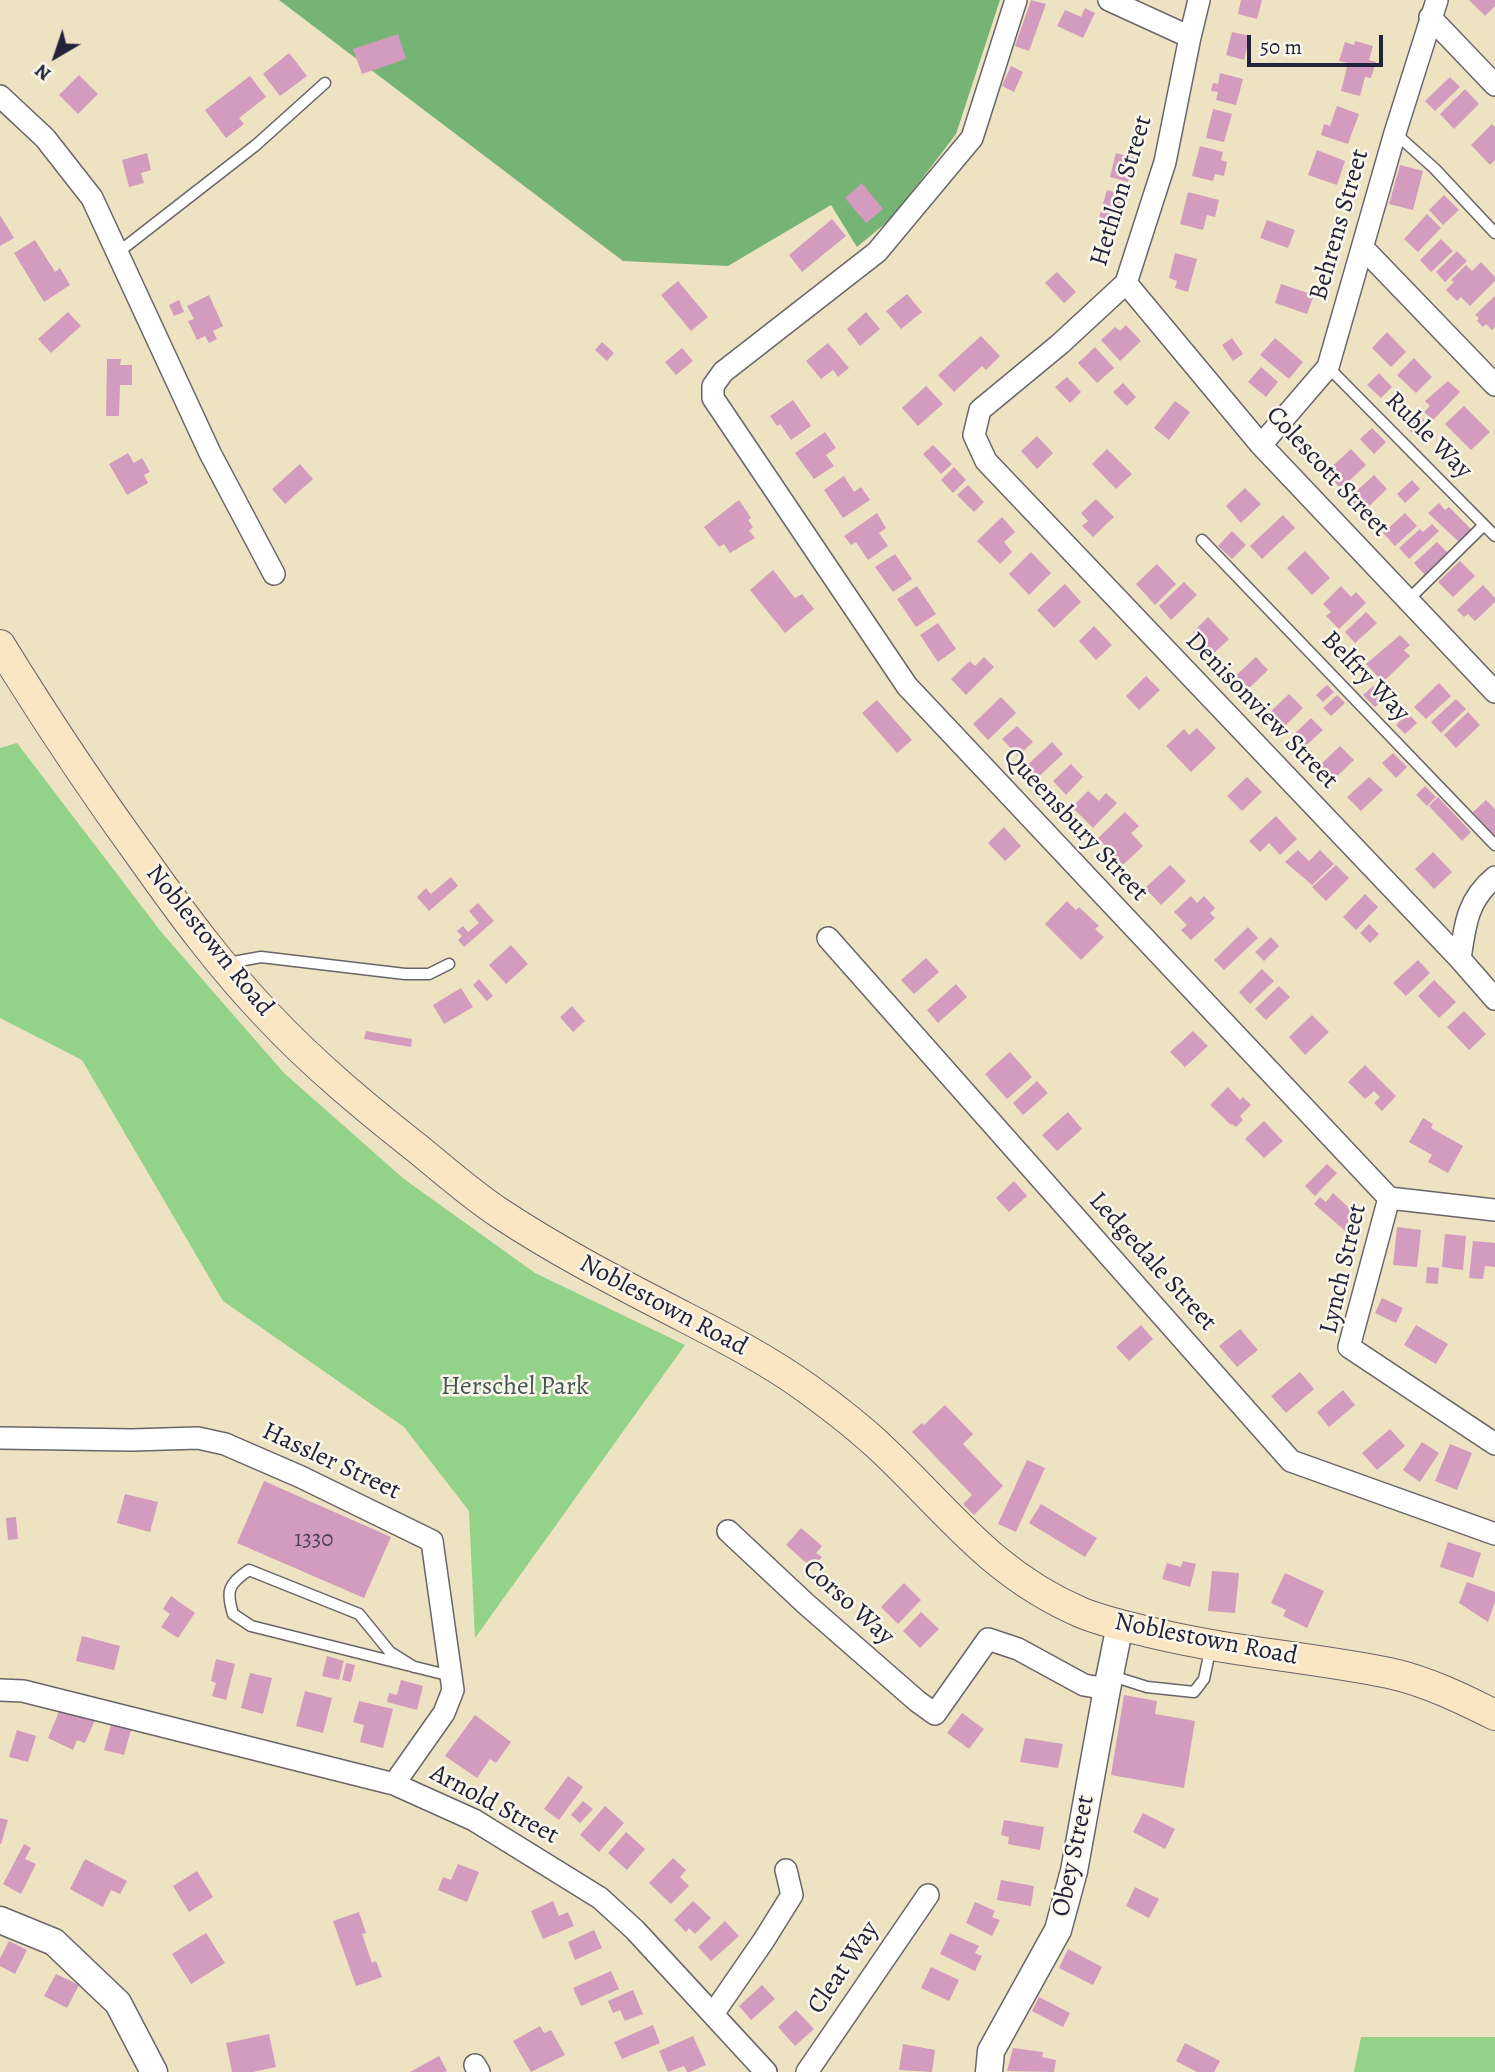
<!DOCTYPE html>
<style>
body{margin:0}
#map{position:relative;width:1495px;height:2072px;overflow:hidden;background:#ede2c1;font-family:Alegreya,serif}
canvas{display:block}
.north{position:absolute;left:21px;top:21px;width:70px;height:70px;-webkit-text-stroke:5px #fbf7ec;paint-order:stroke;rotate:219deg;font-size:19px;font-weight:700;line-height:28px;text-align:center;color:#22223b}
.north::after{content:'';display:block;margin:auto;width:24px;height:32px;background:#22223b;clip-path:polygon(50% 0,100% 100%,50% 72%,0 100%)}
.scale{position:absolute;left:1247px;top:35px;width:136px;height:32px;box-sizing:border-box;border:4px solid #22223b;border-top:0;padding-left:9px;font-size:21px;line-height:24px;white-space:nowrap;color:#22223b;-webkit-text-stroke:5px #fbf7ec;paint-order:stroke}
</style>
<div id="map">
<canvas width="1495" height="2072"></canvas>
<div class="north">N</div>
<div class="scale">50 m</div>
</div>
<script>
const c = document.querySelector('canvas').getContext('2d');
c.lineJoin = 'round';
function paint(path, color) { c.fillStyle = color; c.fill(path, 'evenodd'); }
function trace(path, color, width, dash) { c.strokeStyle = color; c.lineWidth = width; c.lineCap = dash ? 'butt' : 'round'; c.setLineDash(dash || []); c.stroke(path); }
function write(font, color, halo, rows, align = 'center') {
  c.font = font + ' Alegreya,serif'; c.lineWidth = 5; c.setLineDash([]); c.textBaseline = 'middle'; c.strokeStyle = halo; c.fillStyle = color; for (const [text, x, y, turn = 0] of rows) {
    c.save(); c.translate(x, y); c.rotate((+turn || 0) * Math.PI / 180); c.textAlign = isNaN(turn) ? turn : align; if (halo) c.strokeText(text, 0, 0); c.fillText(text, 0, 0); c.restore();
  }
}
const green = new Path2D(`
 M17,743L162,933L284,1073L404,1179L535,1273L685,1345L475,1638L469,1511L404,1427L223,1301L82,1060L0,1018V748Z
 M1361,2037H1495V2072H1354Z`);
const forest = new Path2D(`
 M279,0H1000L956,134L893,217L857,247L831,205L728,266L623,261Z`);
const building = new Path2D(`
 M1031,0L1046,4L1029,51L1015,46Z
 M1241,0H1262L1257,19L1238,14Z
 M1469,0H1495V6L1485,16Z
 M1085,8L1095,13L1083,38L1057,26L1065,10L1081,17Z
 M1232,32L1250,36L1244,60L1226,55Z
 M398,34L406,59L362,74L353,49Z
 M1355,41L1373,46L1369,60L1376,62L1371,78L1365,77L1360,96L1341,91L1348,63L1339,61L1345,42L1354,45Z
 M289,53L307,76L280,96L263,74Z
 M1011,66L1023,72L1014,92L1002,86Z
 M1220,73L1243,79L1236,105L1216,100L1218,92L1211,91L1213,83L1218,84Z
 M79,75L98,94L78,114L59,95Z
 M250,76L266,97L239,118L244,124L226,138L205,110Z
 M1450,77L1460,87L1435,111L1425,101Z
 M1465,89L1479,104L1454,129L1440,114Z
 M1337,106L1359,114L1348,144L1321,135L1324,124L1330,126Z
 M1213,109L1232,114L1224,142L1206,138Z
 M1492,124L1495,127V160L1490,165L1471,145Z
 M1200,146L1223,152L1221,160L1227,162L1224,176L1215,174L1213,181L1192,176Z
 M1317,150L1345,161L1337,185L1308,175Z
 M147,153L151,170L141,173L144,183L129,187L122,160Z
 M1116,153L1135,158L1128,182L1110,177Z
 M1400,165L1423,171L1413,210L1389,204Z
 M862,183L883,209L866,223L845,198Z
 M1107,190L1124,195L1115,230L1097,225Z
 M1188,192L1219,200L1215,217L1207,215L1203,230L1180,224Z
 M1444,195L1459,210L1443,225L1429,210Z
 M1427,214L1441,228L1418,252L1404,239Z
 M0,215L14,238L0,246Z
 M832,219L846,236L802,272L789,255Z
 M1267,220L1295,230L1288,248L1260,238Z
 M1441,239L1453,251L1431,272L1420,260Z
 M35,240L55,272L60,268L70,285L44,302L14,253Z
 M1457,251L1467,261L1445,282L1436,272Z
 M1175,253L1197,259L1188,292L1175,288L1177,281L1169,278Z
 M1481,262L1495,277V281L1470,306L1461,297L1457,301L1446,290L1454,282L1451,280L1466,265L1472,271Z
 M1057,272L1076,292L1064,303L1045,283Z
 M678,281L708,317L691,331L661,295Z
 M1281,284L1314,295L1307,314L1275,303Z
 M907,294L922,312L901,329L886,311Z
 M209,295L223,326L213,331L217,339L209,343L205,336L197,340L188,321L194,319L187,306Z
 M1495,296V327L1492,330L1486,324L1483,327L1477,321L1479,318L1475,315Z
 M179,300L184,312L174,316L169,305Z
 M68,312L81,326L51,353L38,339Z
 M866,312L880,329L860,346L847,329Z
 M1126,325L1141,341L1120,361L1101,340L1115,327L1120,331Z
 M1387,332L1406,352L1391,367L1372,348Z
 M981,336L1000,356L986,370L982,366L954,392L938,375Z
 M1232,338L1243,354L1233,361L1222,345Z
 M1275,338L1303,362L1289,379L1260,355Z
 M602,342L614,353L607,361L595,350Z
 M828,343L849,368L838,377L833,370L821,379L806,361Z
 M1095,347L1114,368L1097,383L1078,363Z
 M682,348L693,361L676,375L665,362Z
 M1414,358L1432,377L1416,393L1397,375Z
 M107,359H121L120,365H132V385H120L119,416H106Z
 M1261,367L1278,382L1266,397L1248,382Z
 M1379,373L1392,387L1381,398L1367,385Z
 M1067,377L1081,392L1070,403L1055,387Z
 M1448,381L1460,392L1433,420L1424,412L1430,406L1425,401Z
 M1123,383L1136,397L1127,406L1113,392Z
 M926,386L943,404L918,426L902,408Z
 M793,400L811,426L791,440L780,424L777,426L770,416Z
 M1175,401L1190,412L1169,440L1154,428Z
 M1464,406L1490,432L1471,450L1445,424Z
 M1420,416L1428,424L1415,436L1407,428Z
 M1372,428L1386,442L1374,454L1360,439Z
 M825,432L836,448L826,455L834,466L814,479L795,453Z
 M1037,436L1053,453L1037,469L1021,451Z
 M933,445L952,464L941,474L923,454Z
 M1107,449L1132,474L1116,489L1092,464Z
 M1351,449L1366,465L1341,489L1326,472Z
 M128,453L134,463L142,458L150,472L144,475L148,483L127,495L109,464Z
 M300,464L313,479L285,504L272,489Z
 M954,467L966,480L953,493L941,480Z
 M1374,475L1387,489L1363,512L1349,498Z
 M844,476L854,492L861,487L870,500L843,518L824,490Z
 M1412,480L1420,489L1405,503L1397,494Z
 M968,485L984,502L974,512L957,495Z
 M1245,488L1261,504L1241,523L1226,506Z
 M1096,499L1114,517L1093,537L1082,526L1088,521L1081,513Z
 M739,500L751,518L748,520L753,527L749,531L755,538L730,553L724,544L719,547L704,527Z
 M1439,503L1445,510L1449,507L1472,530L1459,542L1428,513Z
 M877,513L886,528L879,533L888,546L868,560L856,542L851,545L844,536Z
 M1405,513L1417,526L1395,546L1383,533Z
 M1283,515L1295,528L1262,559L1250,546Z
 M1002,517L1015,532L1004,542L1012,552L1000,564L977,541Z
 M1432,524L1439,531L1409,559L1399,548L1420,529L1423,532Z
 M1232,531L1246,545L1232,559L1218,546Z
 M1437,542L1448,553L1425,575L1414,563Z
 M1305,551L1330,578L1312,595L1287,568Z
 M1031,552L1051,573L1029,595L1009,574Z
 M895,554L912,579L893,592L875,567Z
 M1460,561L1475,576L1453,597L1438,582Z
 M1157,564L1176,584L1155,605L1136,584Z
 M773,570L795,598L802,594L814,609L785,633L750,590Z
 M1184,582L1197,595L1171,620L1159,606Z
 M1065,584L1081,602L1054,628L1037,610Z
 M1483,585L1495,598V602L1475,621L1468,614L1464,617L1457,610Z
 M917,586L936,614L916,627L897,599Z
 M1341,586L1351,597L1356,592L1366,603L1339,629L1326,616L1331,612L1323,604Z
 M1366,612L1377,623L1355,643L1345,632Z
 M1208,617L1229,639L1213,654L1193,632Z
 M938,623L956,649L938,662L920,635Z
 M1094,626L1112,645L1096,660L1079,641Z
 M1400,635L1410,645L1404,650L1410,656L1383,682L1366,664Z
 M984,657L994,667L966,695L951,679L970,661L975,666Z
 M1256,657L1268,670L1244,693L1231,680Z
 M1146,676L1160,690L1139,710L1126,696Z
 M1439,683L1451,696L1426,719L1414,707Z
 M1327,685L1334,692L1323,702L1316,695Z
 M1373,686L1385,698L1375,707L1363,695Z
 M1289,694L1303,708L1281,730L1267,715Z
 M1337,695L1345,703L1331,716L1323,708Z
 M1001,697L1016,713L988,740L973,724Z
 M1456,699L1466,709L1441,733L1431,722Z
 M877,700L912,740L897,753L862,713Z
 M1468,712L1480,725L1456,748L1444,735Z
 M1408,713L1417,723L1405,734L1396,725Z
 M1311,718L1323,730L1299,752L1288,740Z
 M1017,726L1033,742L1018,756L1002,739Z
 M1197,728L1216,748L1191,772L1166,746L1184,729L1189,735Z
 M1052,742L1063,754L1035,780L1024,768Z
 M1340,746L1354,760L1331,782L1318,767Z
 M1393,753L1407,767L1396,778L1382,763Z
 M1071,764L1083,777L1066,795L1053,781Z
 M1247,777L1262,792L1242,811L1227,796Z
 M1369,777L1383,790L1361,811L1347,797Z
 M1425,786L1436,797L1427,806L1416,795Z
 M1088,791L1099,801L1106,793L1117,803L1093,828L1072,807Z
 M1438,797L1471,832L1462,841L1429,806Z
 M1486,800L1495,809V836L1473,812Z
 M1125,812L1139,826L1131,833L1143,846L1123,865L1098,838Z
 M1276,816L1297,839L1280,855L1269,843L1260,852L1249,841Z
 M1004,827L1021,846L1005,861L988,843Z
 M1298,850L1309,861L1320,850L1334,864L1312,885L1285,862Z
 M1433,852L1452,872L1434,889L1415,869Z
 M1170,865L1186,881L1161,905L1145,888Z
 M1336,865L1349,878L1326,901L1312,887Z
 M451,877L458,886L429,911L417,897L426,888L431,894Z
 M1365,894L1378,907L1356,930L1343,917Z
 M1191,896L1197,903L1204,896L1215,908L1210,913L1215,918L1191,940L1181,930L1187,925L1174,912Z
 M1067,901L1076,910L1079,907L1099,926L1095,929L1104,937L1081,960L1045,924Z
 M478,903L494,921L464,947L458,940L462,936L457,931L463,926L468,932L479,923L469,911Z
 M1369,924L1379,934L1370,943L1360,933Z
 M1248,927L1258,938L1224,970L1214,960Z
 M1271,937L1279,946L1264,961L1255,952Z
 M511,945L528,964L506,984L489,965Z
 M926,958L939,972L914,994L901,980Z
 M1418,960L1430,973L1406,996L1393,983Z
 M1262,969L1274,981L1250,1004L1239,992Z
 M479,979L493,996L487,1001L473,985Z
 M1434,980L1456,1002L1439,1018L1418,996Z
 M956,984L967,997L938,1023L927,1010Z
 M1279,986L1290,997L1266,1020L1255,1009Z
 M461,988L473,1007L444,1024L433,1005Z
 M572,1006L585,1021L573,1032L560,1017Z
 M1464,1011L1486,1034L1469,1050L1447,1027Z
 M1312,1015L1329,1032L1305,1055L1289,1037Z
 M366,1031L412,1039L411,1047L364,1039Z
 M1193,1031L1208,1046L1185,1067L1170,1052Z
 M1010,1052L1032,1077L1007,1099L985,1074Z
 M1365,1065L1396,1096L1382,1111L1374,1103L1380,1097L1374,1091L1365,1099L1348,1082Z
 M1037,1081L1048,1093L1023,1115L1013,1103Z
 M1228,1087L1240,1100L1243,1097L1251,1105L1240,1116L1243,1120L1236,1127L1232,1124L1231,1125L1210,1105Z
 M1068,1112L1082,1129L1057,1151L1042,1135Z
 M1423,1118L1433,1124L1431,1128L1463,1146L1448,1173L1428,1162L1432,1155L1409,1142Z
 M1264,1121L1283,1141L1264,1158L1245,1139Z
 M1327,1164L1337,1173L1315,1196L1305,1186Z
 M1014,1181L1027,1196L1009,1212L996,1198Z
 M1333,1193L1363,1221L1351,1236L1314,1204L1320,1197L1326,1202Z
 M1397,1227L1421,1230L1417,1267L1393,1265Z
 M1445,1234L1466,1236L1463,1270L1442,1267Z
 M1473,1241L1495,1243V1267L1485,1266L1483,1279L1469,1278Z
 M1427,1267L1439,1268L1438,1284L1426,1283Z
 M1382,1298L1403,1308L1396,1323L1375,1313Z
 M1141,1325L1153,1339L1129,1361L1116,1347Z
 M1416,1325L1448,1344L1436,1364L1404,1345Z
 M1240,1329L1258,1350L1237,1367L1219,1346Z
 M1300,1372L1314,1389L1286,1413L1271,1396Z
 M1343,1390L1355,1405L1329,1427L1317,1412Z
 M945,1405L973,1434L963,1444L1003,1486L974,1515L963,1504L972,1495L912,1432L922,1423L924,1425Z
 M1390,1429L1405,1446L1377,1470L1362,1453Z
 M1422,1442L1439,1453L1420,1482L1403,1470Z
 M1450,1444L1472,1453L1457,1490L1435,1481Z
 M1027,1460L1045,1468L1016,1532L998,1524Z
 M264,1481L391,1537L364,1598L237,1543Z
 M125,1494L158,1502L150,1532L117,1523Z
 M1041,1504L1097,1538L1085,1557L1029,1523Z
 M16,1517L18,1539L8,1540L6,1518Z
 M801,1528L822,1546L816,1553L822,1557L812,1568L786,1545Z
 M1448,1542L1481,1553L1473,1578L1440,1567Z
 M1183,1561L1196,1564L1190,1587L1162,1579L1167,1563L1181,1567Z
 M1212,1571L1239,1573L1235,1613L1208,1611Z
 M1285,1573L1324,1591L1307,1628L1283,1616L1286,1610L1271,1603Z
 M1467,1582L1495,1592V1602L1488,1622L1459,1603Z
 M904,1583L921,1600L898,1624L881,1607Z
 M171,1596L195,1613L178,1638L161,1627L170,1614L163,1609Z
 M921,1612L939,1629L920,1648L903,1631Z
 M82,1636L120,1646L114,1670L76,1661Z
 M327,1656L344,1661L339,1680L322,1676Z
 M216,1659L235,1664L226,1700L212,1696L216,1683L211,1681Z
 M346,1663L355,1665L351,1682L342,1680Z
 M250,1673L272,1678L263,1714L241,1708Z
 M401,1680L423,1686L417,1710L387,1702L389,1693L397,1695Z
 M305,1691L332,1698L323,1733L296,1726Z
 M1124,1695L1157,1701L1155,1714L1195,1721L1184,1788L1111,1775Z
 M359,1701L393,1709L383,1748L360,1742L364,1725L353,1722Z
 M60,1709L95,1720L85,1743L77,1740L73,1750L48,1738Z
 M962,1713L984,1729L969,1749L947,1733Z
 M475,1715L511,1742L496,1763L490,1759L477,1778L445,1756Z
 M111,1725L131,1730L124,1755L104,1750Z
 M17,1730L36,1736L28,1762L9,1757Z
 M1025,1738L1063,1744L1058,1768L1020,1762Z
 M568,1776L583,1787L559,1820L544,1809Z
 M583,1801L593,1809L580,1823L571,1815Z
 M605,1806L624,1823L599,1852L580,1835Z
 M1143,1813L1175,1829L1165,1849L1133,1832Z
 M0,1818L8,1820L1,1844H0Z
 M1004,1820L1044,1827L1040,1850L1008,1844L1009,1837L1001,1835Z
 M626,1832L645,1849L627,1870L608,1853Z
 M24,1844L31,1848L25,1859L36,1864L21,1894L3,1884Z
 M673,1858L686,1870L680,1877L689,1886L671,1904L649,1883Z
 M85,1859L127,1881L120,1894L111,1890L103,1907L70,1889Z
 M458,1864L479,1872L467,1902L438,1890L443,1877L451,1880Z
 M197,1871L213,1897L189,1912L173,1886Z
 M1001,1880L1034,1886L1031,1906L997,1900Z
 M1135,1887L1159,1899L1149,1918L1126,1906Z
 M553,1901L559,1916L568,1912L574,1926L543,1939L531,1911Z
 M693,1901L711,1918L695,1934L689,1928L686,1932L674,1920Z
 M975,1902L995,1911L992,1917L1000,1920L992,1936L966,1923Z
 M359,1912L366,1933L362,1934L372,1963L376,1961L382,1977L356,1986L333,1921Z
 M725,1921L739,1936L711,1961L698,1947Z
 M594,1930L602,1948L575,1960L568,1942Z
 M206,1933L225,1963L191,1984L172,1954Z
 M950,1933L979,1946L975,1953L982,1956L975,1971L940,1954Z
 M9,1941L27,1950L15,1974L0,1966V1958Z
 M1068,1949L1102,1967L1093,1985L1059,1968Z
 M931,1967L959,1980L949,2001L921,1988Z
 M611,1971L619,1989L581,2006L573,1988Z
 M56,1974L79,1985L67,2008L44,1996Z
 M762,1985L775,1999L751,2020L739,2006Z
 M633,1990L643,2014L625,2021L620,2010L613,2013L608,2001Z
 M1039,1997L1070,2013L1063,2027L1032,2011Z
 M796,2010L814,2029L795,2046L778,2027Z
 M653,2025L660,2043L622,2059L614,2042Z
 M540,2026L544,2033L551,2030L565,2055L531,2072L513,2041Z
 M269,2034L276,2067L253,2072H232L226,2043Z
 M693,2036L706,2065L690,2072H687L684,2066L668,2072L659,2051Z
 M1185,2043L1220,2061L1214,2072H1197L1176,2061Z
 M903,2044L935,2050L932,2072L899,2070Z
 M1013,2048L1043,2052L1042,2057L1056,2060L1054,2072L1007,2071Z
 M439,2056L447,2071L445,2072H410Z`);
const service = new Path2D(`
 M1395,133L1435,169L1495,233
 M116,254L256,145L325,83
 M1328,367L1495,536
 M1202,540L1495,845
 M1408,600L1484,525
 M228,963L261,957L405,974H429L449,964
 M414,1667L390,1652L359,1614L249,1570C228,1584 226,1591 233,1614L251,1626L451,1676
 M1109,1675L1147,1687L1194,1692L1204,1679L1211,1646`);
const minor = new Path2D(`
 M1016,0L972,138L877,252L723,372L713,386V398L907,686L1389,1198L1495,1210
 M1109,0L1190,37
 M1199,0L1190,37L1165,162L1126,283L1060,344L980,410L974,435L986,461L1460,959L1495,999
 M1430,17L1495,85
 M0,96L45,138L92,198L210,453L274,574
 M1363,248L1495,385
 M1126,283L1261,445L1495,692
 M1261,445L1328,367L1395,133L1437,0
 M828,938L1291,1461L1495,1534
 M1460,959C1465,925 1467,900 1495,877
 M1389,1198L1349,1347L1495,1444
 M0,1438L132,1440L198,1438L225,1444L301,1477L432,1541L453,1690L444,1713L394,1784
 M728,1531L806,1604L917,1701L935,1714L988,1639L1018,1649L1084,1685L1107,1689
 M0,1690L23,1691L394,1784L474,1820L600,1898L635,1930L766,2072
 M713,2014L764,1940L792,1895L786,1870
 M475,2065L479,2072
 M807,2072L928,1895`);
const tertiary = new Path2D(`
 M0,1920L54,1942L118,2003L154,2072
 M989,2072L991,2051L1058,1930L1074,1871L1107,1689L1120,1625`);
const secondary = new Path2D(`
 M0,645C45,718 92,789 143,859C182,914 221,967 268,1016C314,1065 366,1108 418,1149C445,1171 472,1195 501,1214C554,1249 611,1279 667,1308C715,1333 764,1357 808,1389C834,1408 859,1427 882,1449C949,1512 992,1574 1080,1612C1103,1622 1129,1627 1153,1633C1231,1652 1311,1657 1389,1673C1426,1681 1461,1698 1495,1715`);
const numberNames = [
 ["1330",314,1540]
];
const streetNames = [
 ["Hethlon Street",1122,191,-73],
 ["Behrens Street",1340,225,-74],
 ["Ruble Way",1428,436,45],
 ["Colescott Street",1327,472,47],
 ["Belfry Way",1365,677,46],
 ["Denisonview Street",1261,711,46],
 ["Queensbury Street",1075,825,47],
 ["Noblestown Road",209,941,51],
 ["Ledgedale Street",1152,1262,48],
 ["Lynch Street",1344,1269,-77],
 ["Noblestown Road",663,1306,28],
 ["Hassler Street",331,1462,25],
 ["Corso Way",848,1603,42],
 ["Noblestown Road",1206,1640,11],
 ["Arnold Street",494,1805,28],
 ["Obey Street",1074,1856,-78],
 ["Cleat Way",844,1968,-56]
];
const parkNames = [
 ["Herschel Park",515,1388]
];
paint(green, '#93d289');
paint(forest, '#76b475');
paint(building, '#d39cbe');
trace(service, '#69656a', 13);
trace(minor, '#69656a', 24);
trace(tertiary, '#69656a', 29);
trace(secondary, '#69656a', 32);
trace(service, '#fff', 10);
trace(minor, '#fff', 21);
trace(tertiary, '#fff', 26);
trace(secondary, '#fbe6c3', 30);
write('23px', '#4e405c', null, numberNames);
write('26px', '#22223b', '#fbf7ec', streetNames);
write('26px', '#445752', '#fbf7ec', parkNames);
</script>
